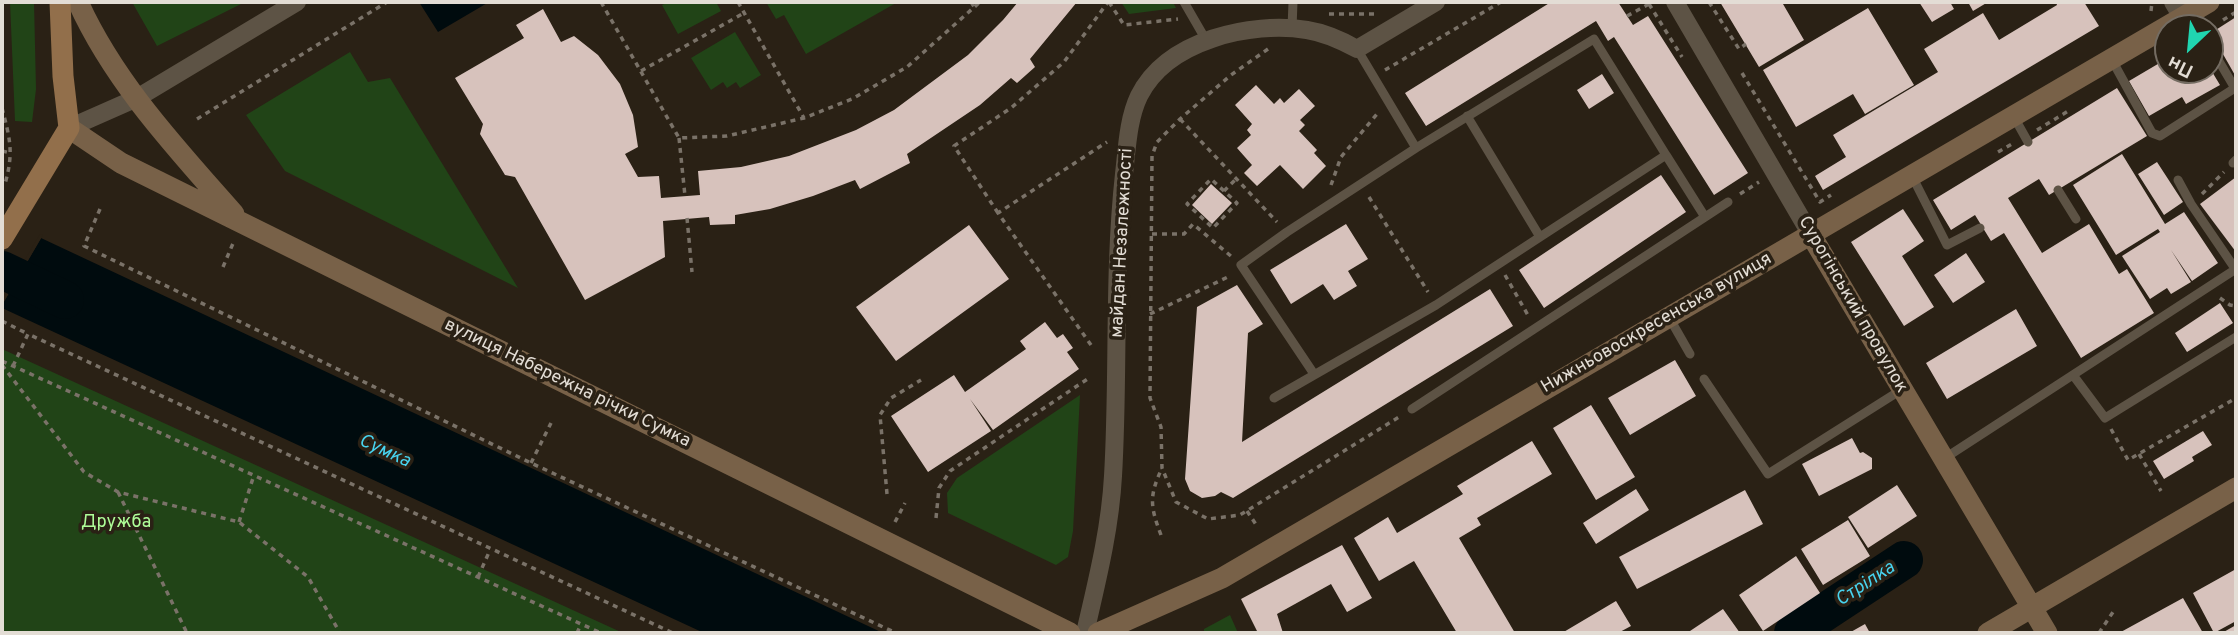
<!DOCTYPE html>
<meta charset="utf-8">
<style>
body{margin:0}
#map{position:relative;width:2238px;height:635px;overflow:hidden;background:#2a2115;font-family:Overpass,sans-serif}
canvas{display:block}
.frame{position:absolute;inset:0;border:4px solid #e3ddd5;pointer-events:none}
.north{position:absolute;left:2154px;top:14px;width:70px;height:70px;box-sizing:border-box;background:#2a2115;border:2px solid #746c62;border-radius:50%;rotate:206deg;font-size:19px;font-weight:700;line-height:28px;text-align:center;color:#e3ddd5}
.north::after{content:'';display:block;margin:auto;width:24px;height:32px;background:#20d5b0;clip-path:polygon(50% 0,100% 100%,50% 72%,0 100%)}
</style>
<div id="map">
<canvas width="2238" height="635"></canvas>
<div class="frame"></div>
<div class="north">Пн</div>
</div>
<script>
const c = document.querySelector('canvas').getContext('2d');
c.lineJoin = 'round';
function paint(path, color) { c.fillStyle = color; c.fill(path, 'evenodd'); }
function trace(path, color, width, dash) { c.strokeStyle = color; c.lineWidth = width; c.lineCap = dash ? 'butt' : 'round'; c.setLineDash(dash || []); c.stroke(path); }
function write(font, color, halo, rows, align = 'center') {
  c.font = font + ' Overpass,sans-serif'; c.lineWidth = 7; c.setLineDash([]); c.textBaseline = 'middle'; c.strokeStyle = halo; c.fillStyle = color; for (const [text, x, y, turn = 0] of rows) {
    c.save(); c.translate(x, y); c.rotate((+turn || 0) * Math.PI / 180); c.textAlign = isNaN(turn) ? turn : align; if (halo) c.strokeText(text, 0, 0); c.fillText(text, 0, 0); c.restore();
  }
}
const green = new Path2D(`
 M10,2H34L36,89L32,122L15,121Z
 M132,2H245L157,46Z
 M669,2H716L721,11L678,34L662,5Z
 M766,2H896V3L806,54L784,15L776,19Z
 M1121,2H1173L1176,8L1129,14Z
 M735,32L761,75L740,88L736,82L727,88L723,82L711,90L691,58Z
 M350,52L368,82L390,78L518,288L285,171L246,115Z
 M2,349L623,633H2Z
 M1080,395L1073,531L1068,557L1056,565L948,513L947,493L957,478Z
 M1230,615L1238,633H1204V629Z`);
const water = new Path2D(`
 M419,2H489L438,32Z
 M41,238L883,633H704L2,308V305Z`);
const pier = new Path2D(`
 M40,234L43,235L2,305V298Z`);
const river = new Path2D(`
 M2,270L65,300
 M1793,633L1904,560`);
const building = new Path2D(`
 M1018,2H1077L1030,59L1035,67L1017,83L1011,78L980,105L907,154L910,163L860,189L855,180L813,196L770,209L735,215V224L710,225L709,217L663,221L665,257L585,300L515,177L505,175L480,134L483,124L455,78L524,38L516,25L543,9L561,42L574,36L598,55L620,84L633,115L638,147L625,154L638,177L659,176L661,198L700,195L698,171L741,167L789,156L856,130L894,110L968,55L1003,20Z
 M1551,2H1618L1633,25L1648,16L1748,173L1714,195L1614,37L1608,41L1596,21L1426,126L1405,93Z
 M1720,2H1787L1783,4L1804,40L1759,67Z
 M1919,2H1950L1954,9L1932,22Z
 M1968,2H1988L1973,11Z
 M2056,2H2084L2099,26L1823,190L1815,176L1846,157L1833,135L1938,72L1924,49L1983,13L1999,40L2057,5Z
 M1868,8L1914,85L1865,114L1853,94L1796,127L1763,70Z
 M2236,17V77L2211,33Z
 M2168,58V70H2211L2220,85L2186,104L2182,97L2149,116L2129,81Z
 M1602,74L1614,93L1589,109L1577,90Z
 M1256,85L1274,104L1280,98L1284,103L1299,89L1315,106L1300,120L1305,125L1299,131L1317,150L1314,153L1326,166L1303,189L1280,165L1257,186L1244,173L1252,165L1237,148L1251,135L1247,130L1252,124L1235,105Z
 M2117,88L2147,136L2049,195L2039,179L2008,198L2042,253L2089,224L2119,274L2127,269L2154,313L2081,358L2004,233L1991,241L1975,215L1951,230L1933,200Z
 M2122,154L2165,224L2184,212L2218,263L2192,281L2171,250L2191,282L2171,294L2167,288L2150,299L2122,256L2160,232L2158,229L2116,255L2073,185Z
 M2157,162L2183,202L2164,215L2138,174Z
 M1661,175L1686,212L1544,308L1519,270Z
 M2236,177V252L2200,204Z
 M1211,184L1232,203L1212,224L1192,205Z
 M1903,209L1924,241L1902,256L1934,307L1904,326L1851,242Z
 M1346,224L1368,259L1348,271L1357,286L1334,300L1323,284L1291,304L1270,270Z
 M969,225L1009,279L896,361L856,307Z
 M1966,253L1985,282L1953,303L1934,275Z
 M1237,285L1263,324L1248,333L1242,442L1490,289L1513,326L1233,498L1221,492L1215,496L1202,498L1190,491L1185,479L1197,307Z
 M2220,303L2233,323L2187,352L2175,333Z
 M2016,309L2037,346L1947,399L1926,363Z
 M1045,322L1057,338L1063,334L1073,348L1067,352L1079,369L993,430L970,399L991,431L928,472L891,416L954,375L965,392L1026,349L1020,341Z
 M1675,360L1696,396L1630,435L1608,398Z
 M1591,405L1635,477L1596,500L1553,428Z
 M2203,431L2212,445L2192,457L2194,461L2164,479L2153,461Z
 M1852,438L1860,453L1863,452L1872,458V469L1819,496L1802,464Z
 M1532,441L1552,474L1477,518L1481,525L1459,538L1515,633H1457L1414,561L1379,581L1354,538L1388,517L1397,533L1463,494L1457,486Z
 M1897,485L1917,516L1868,548L1848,517Z
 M1636,489L1649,510L1596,544L1583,523Z
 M1745,490L1763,524L1637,589L1619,557Z
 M1848,520L1870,556L1823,585L1801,549Z
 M1342,545L1372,598L1347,612L1331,584L1277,614L1283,633H1258L1241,599Z
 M1796,556L1820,593L1763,631L1739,595Z
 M2236,569V621L2214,633L2193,593Z
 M2183,598L2203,633H2119L2130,627Z
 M1616,601L1631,626L1618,633H1562Z
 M1723,609L1740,633H1687Z
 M1865,624L1870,633H1849Z
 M2236,625V633H2222Z`);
const path = new Path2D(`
 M601,2L679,138L727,136L804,118L852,99L907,67L980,2
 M738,2L804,118
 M971,2L975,8
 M1109,2L1124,25L1178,19
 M1709,2L1739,49L1746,44
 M1649,4L1682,57
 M2151,11L2152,2
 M1329,14H1377
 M1627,16L1649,4
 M2223,20L2236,12
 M1268,49L1231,75L1180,119L1157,142L1152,156L1150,398L1161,427L1162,468L1176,502L1208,519L1240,515L1399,417
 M1385,70L1501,2
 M641,71L744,13
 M1742,73L1820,202L1831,195
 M2,108C10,139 14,152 5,184
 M197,119L387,2
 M1180,119L1277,222
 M2037,130L2070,110
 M679,138L685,196
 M2,151L11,153
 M1998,152L2012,144
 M1331,185L1341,157L1377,114
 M1224,191L1211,179L1187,204L1213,228L1237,203L1224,191L1236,179
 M1740,194L1759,182
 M2202,194L2224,172
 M1369,197L1428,292
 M100,209L84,246L531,463L896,633
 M998,213L954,146L1011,108L1064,62L1108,2
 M687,218L692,272
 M1152,234H1184L1193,224L1232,257
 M223,267L234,241
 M1505,275L1529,317
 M2220,298L2230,305L2236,306
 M1150,314L1230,276
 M2,321L28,334
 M1091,345L998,213L1107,142
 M2,361L601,633
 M2,365L84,472L118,492L239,522L308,577L340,633
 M13,366L28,334L673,633
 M2111,429L2128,460L2236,398
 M2139,454L2161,491
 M531,463L551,423
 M118,492L187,633
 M887,494L880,415L891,398L921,380
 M1247,511L1257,526
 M936,518L939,488L950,471L1089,378
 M239,522L254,475
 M895,522L905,503
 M1161,535C1150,506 1149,496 1162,468
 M478,577L490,550
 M577,633L581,624
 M2099,633L2113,612`);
const lane = new Path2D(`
 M1184,2L1206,40
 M2191,14L2199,28
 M1292,28L1293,2
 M2210,46L2236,90
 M1357,49L1416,148L1594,39L1666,155
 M2112,60L2152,133L2160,136L2235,88
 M2014,117L2028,142
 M2233,163L2236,160
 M1912,176L1947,245L1980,228
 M2178,180L2191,204L2236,270
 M2058,190L2076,219
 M1540,237L1666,155L1705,217
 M1670,319L1690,354
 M1314,374L1241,265L1287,232L1416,148
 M2073,375L2105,418L2236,337
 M1704,379L1768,474L1901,390
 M1274,398L1436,305L1540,237L1467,116
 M1412,409L1728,202
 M1945,458L2236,269`);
const street = new Path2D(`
 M1675,2L1811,235
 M2173,2L2182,17
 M69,128L137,98L297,2
 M1085,633C1097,581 1110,530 1113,476C1119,376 1113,274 1124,174C1127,148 1128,119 1139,96C1167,40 1251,21 1307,30C1326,33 1341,40 1357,49L1436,2`);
const secondary = new Path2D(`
 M78,2C114,82 176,148 234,214
 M69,128L121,163L1070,633
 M1811,235L2047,633
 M1098,633L1222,578L2209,2
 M1988,633L2236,488`);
const primary = new Path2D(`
 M2,239L69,128L63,76L60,2`);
const streetNames = [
 ["майдан Незалежності",1123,243,-87],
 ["Сурогінський провулок",1852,305,60],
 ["Нижньовоскресенська вулиця",1657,324,-30],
 ["вулиця Набережна річки Сумка",567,384,26]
];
const parkNames = [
 ["Дружба",116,523]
];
const waterNames = [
 ["Сумка",384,452,25],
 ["Стрілка",1866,585,-33]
];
paint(green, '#214417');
paint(water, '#000b0e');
paint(pier, '#2a2115');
trace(river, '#000b0e', 38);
paint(building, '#d7c2bc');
trace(path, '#7a7268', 3.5, [5, 5]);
trace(lane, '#5d5345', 9);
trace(street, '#5d5345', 18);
trace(secondary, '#786148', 21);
trace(primary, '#926f4b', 21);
write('18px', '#e3ddd5', '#2a2115', streetNames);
write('18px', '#aefd98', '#2a2115', parkNames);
write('italic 19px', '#48d3ee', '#2a2115', waterNames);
</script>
